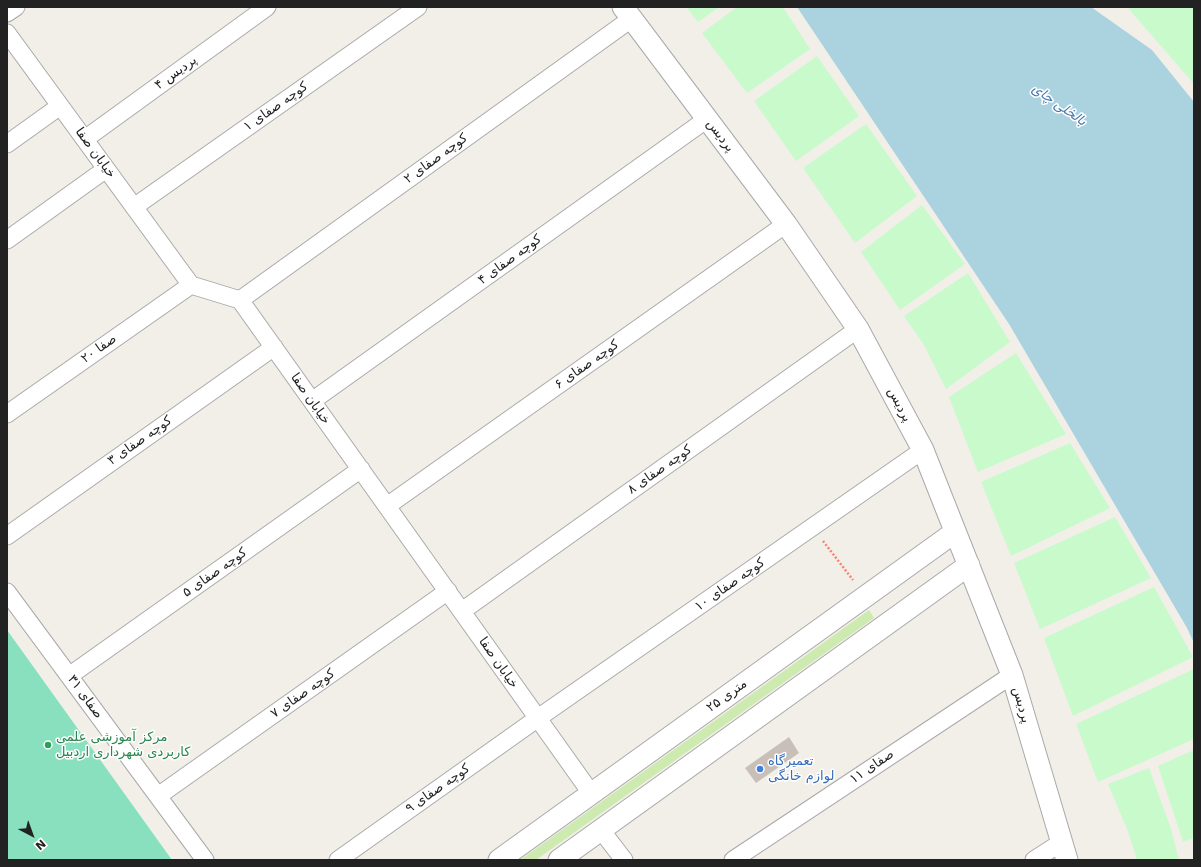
<!DOCTYPE html>
<meta charset="utf-8">
<style>
body{margin:0}
#map{position:relative;width:1201px;height:867px;overflow:hidden;background:#f2efe9;font-family:"DejaVu Sans",sans-serif}
canvas{display:block}
.frame{position:absolute;inset:0;border:8px solid #222;pointer-events:none}
.north{position:absolute;left:12px;top:815px;width:40px;height:40px;-webkit-text-stroke:3px #fff;paint-order:stroke;rotate:139deg;font-size:11px;font-weight:700;line-height:16px;text-align:center;color:#222}
.north::after{content:'';display:block;margin:auto;width:14px;height:18px;background:#222;clip-path:polygon(50% 0,100% 100%,50% 72%,0 100%)}
</style>
<div id="map">
<canvas width="1201" height="867"></canvas>
<div class="frame"></div>
<div class="north">N</div>
</div>
<script>
const c = document.querySelector('canvas').getContext('2d');
c.lineJoin = 'round';
function paint(path, color) { c.fillStyle = color; c.fill(path, 'evenodd'); }
function trace(path, color, width, dash) { c.strokeStyle = color; c.lineWidth = width; c.lineCap = dash ? 'butt' : 'round'; c.setLineDash(dash || []); c.stroke(path); }
function write(font, color, halo, rows, align = 'center') {
  c.font = font + ' "DejaVu Sans",Vazirmatn,sans-serif'; c.lineWidth = 3; c.setLineDash([]); c.textBaseline = 'middle'; c.strokeStyle = halo; c.fillStyle = color; for (const [text, x, y, turn = 0] of rows) {
    c.save(); c.translate(x, y); c.rotate((+turn || 0) * Math.PI / 180); c.textAlign = isNaN(turn) ? turn : align; if (halo) c.strokeText(text, 0, 0); c.fillText(text, 0, 0); c.restore();
  }
}
const grass = new Path2D(`
 M869,610L874,618L536,860H520Z`);
const park = new Path2D(`
 M686,7H719L698,22Z
 M737,7H783L810,49L747,93L702,33Z
 M1126,7H1194V84L1127,7Z
 M817,56L859,116L796,161L754,101Z
 M866,124L917,196L855,243L803,168Z
 M922,205L965,264L900,310L861,252Z
 M968,273L1010,342L946,389L924,345L904,316Z
 M1016,353L1066,434L978,472L949,397Z
 M1070,443L1110,508L1011,556L981,482Z
 M1115,517L1151,578L1040,629L1014,563Z
 M1154,587L1193,657L1073,716L1044,638Z
 M1194,669V739L1098,782L1076,724Z
 M1194,750V838L1183,842L1158,766Z
 M1149,768L1171,829L1179,860H1137L1129,834L1108,784Z`);
const pitch = new Path2D(`
 M7,630L172,860H7Z`);
const water = new Path2D(`
 M797,7H1091L1152,50L1194,102V643L1187,628L1009,324Z`);
const building = new Path2D(`
 M789,737L799,753L756,783L745,768Z`);
const path = new Path2D(`
 M823,541L853,580`);
const minor = new Path2D(`
 M7,13L16,7
 M7,33L191,285L240,300L591,793
 M85,139L267,7
 M7,144L60,106
 M134,207L418,7
 M7,240L106,169
 M240,300L631,19
 M312,401L707,119
 M7,414L191,285
 M387,506L786,224
 M7,536L274,347
 M7,592L205,860
 M462,611L858,329
 M69,676L361,469
 M158,796L448,591
 M601,830L624,860
 M338,860L538,718L923,450
 M733,860L1012,675
 M1034,860L1062,842`);
const tertiary = new Path2D(`
 M623,7L786,224L858,329L923,450L1012,675L1067,860
 M499,860L955,532
 M559,860L969,565`);
const markers = [
 [48,745,4,"#2e9e5b"],
 [760,769,4,"#3f7fe0"]
];
const streetNames = [
 ["پردیس ۴",176,73,-36],
 ["کوچه صفای ۱",276,107,-35],
 ["پردیس",720,136,53],
 ["خیابان صفا",95,153,54],
 ["کوچه صفای ۲",436,159,-36],
 ["کوچه صفای ۴",510,260,-36],
 ["صفا ۲۰",99,349,-35],
 ["کوچه صفای ۶",587,365,-35],
 ["خیابان صفا",310,399,55],
 ["پردیس",899,405,62],
 ["کوچه صفای ۳",140,441,-35],
 ["کوچه صفای ۸",660,470,-35],
 ["کوچه صفای ۵",215,573,-35],
 ["کوچه صفای ۱۰",730,585,-35],
 ["خیابان صفا",498,663,55],
 ["کوچه صفای ۷",303,694,-35],
 ["۲۵ متری",727,696,-36],
 ["صفای ۳۱",85,697,54],
 ["پردیس",1021,705,74],
 ["صفای ۱۱",872,767,-34],
 ["کوچه صفای ۹",438,789,-35]
];
const leisureNames = [
 ["مرکز آموزشی علمی",56,738],
 ["کاربردی شهرداری اردبیل",56,753]
];
const shopNames = [
 ["تعمیرگاه",768,762],
 ["لوازم خانگی",768,777]
];
const waterNames = [
 ["بالخلی چای",1059,105,35]
];
paint(grass, '#cdebb0');
paint(park, '#c8facc');
paint(pitch, '#88e0be');
paint(water, '#aad3df');
paint(building, '#c7bfb8');
trace(minor, '#a9a9a9', 19);
trace(tertiary, '#a9a9a9', 23);
trace(path, '#fa8072', 2.5, [2, 2]);
trace(minor, '#fff', 17);
trace(tertiary, '#fff', 21);
for (const [x, y, r, color] of markers) { const dot = new Path2D(); dot.arc(x, y, r, 0, 2 * Math.PI); c.fillStyle = color; c.fill(dot); trace(dot, '#fff', 1.5); }
write('13px', '#222', '#fff', streetNames);
write('13px', '#27864d', '#fff', leisureNames, 'left');
write('13px', '#366cbe', '#fff', shopNames, 'left');
write('italic 14px', '#4a7aab', '#fff', waterNames);
</script>
